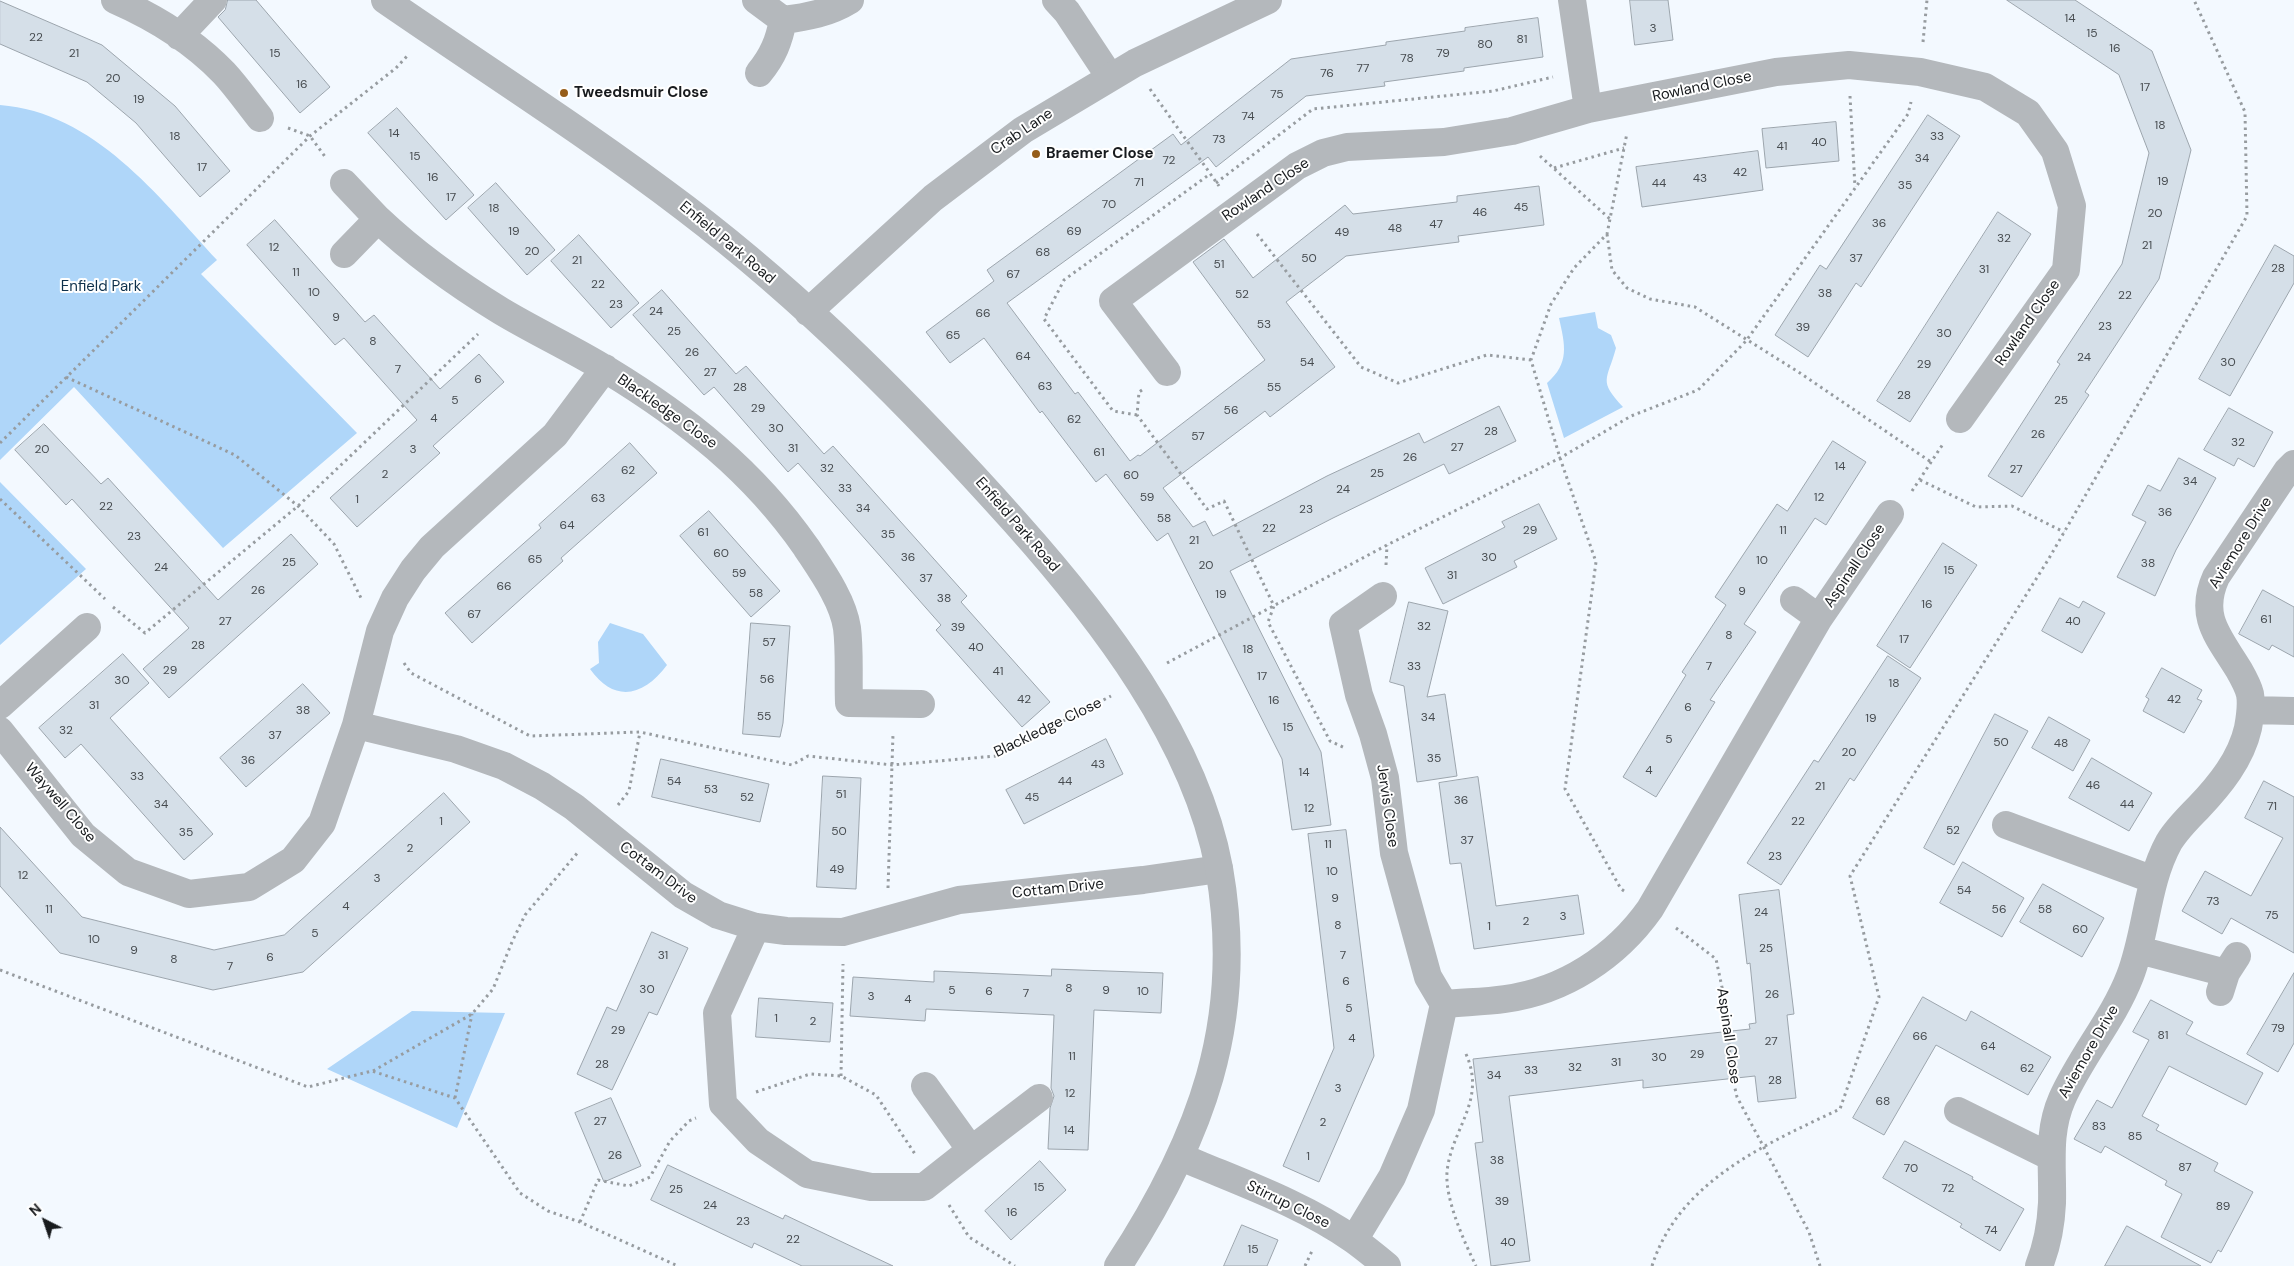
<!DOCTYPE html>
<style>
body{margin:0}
#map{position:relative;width:2294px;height:1266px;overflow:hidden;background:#f3f9ff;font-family:"DM Sans",sans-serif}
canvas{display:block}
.north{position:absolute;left:20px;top:1196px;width:50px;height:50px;-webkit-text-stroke:4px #fff;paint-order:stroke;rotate:319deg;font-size:14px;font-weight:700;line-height:20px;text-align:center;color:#181b1e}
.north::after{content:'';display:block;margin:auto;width:18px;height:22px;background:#181b1e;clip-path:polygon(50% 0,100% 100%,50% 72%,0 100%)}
</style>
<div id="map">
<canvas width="2294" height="1266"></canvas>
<div class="north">N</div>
</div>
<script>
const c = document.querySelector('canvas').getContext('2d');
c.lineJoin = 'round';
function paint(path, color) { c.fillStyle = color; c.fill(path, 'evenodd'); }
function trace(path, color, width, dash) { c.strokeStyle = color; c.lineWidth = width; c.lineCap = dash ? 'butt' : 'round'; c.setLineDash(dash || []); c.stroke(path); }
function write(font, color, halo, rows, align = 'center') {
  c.font = font + ' "DM Sans",sans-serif'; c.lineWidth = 4; c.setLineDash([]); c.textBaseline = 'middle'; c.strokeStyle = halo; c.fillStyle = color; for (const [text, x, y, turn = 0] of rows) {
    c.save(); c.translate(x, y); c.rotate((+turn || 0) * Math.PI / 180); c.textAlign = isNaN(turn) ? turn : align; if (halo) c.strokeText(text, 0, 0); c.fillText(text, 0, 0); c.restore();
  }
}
const green = new Path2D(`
 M0,105C94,112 158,196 217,260L201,274L357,433L223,548L74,387L0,460Z
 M1595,312L1598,328L1611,335L1616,348C1607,381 1598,380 1623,407L1564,438L1547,383C1570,363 1565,345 1559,318Z
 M0,482L86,569L0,645Z
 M610,623L643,634L667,665C644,696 615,704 590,669L599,663L598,642Z
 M412,1011L505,1013L457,1128L327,1069Z`);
const building = new Path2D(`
 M228,0H256L330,87L300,113L218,17L225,10Z
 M1630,0H1668L1673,40L1635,45Z
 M2007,0H2075L2152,51L2191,150L2159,279L2085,392L2089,395L2022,497L1988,476L2060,364L2057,362L2122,264L2149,153L2119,75Z
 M0,1L102,45L175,106L230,171L200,197L136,123L87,82L0,44Z
 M1538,18L1543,57L1464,68V71L1384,82L1385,86L1306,96L1216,167L1208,157L1007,303L1075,394L1078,392L1130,461L1138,455L1140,456L1265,360L1193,262L1224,239L1253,278L1345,205L1353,214L1457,202V196L1539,186L1544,225L1458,236L1459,242L1346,256L1286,302L1335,367L1270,417L1265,411L1163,488L1193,527L1205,521L1213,536L1327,476L1419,433L1424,443L1499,406L1516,441L1449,474L1444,464L1333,518L1230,571L1321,752L1331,825L1292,830L1282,759L1168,533L1157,541L1106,474L1096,482L1042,411L1040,413L984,338L950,363L926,332L994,281L987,270L1173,134L1181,145L1291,59L1386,45V42L1465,31V28Z
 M397,108L474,195L446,220L368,133Z
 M1928,115L1960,136L1861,287L1856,283L1808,357L1775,335L1820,265L1826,269Z
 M1836,122L1839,161L1766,168L1762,129Z
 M1758,151L1763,190L1642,207L1636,167Z
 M496,183L555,250L527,275L468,208Z
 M1998,212L2031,234L1910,422L1877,401Z
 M275,220L365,322L374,315L440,389L479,354L504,382L433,446L440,453L357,527L330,498L417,420L344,338L335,345L247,245Z
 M579,235L639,303L611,328L551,261Z
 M2275,245L2294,256V283L2230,396L2199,379Z
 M662,290L736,374L746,366L824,454L833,446L967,596L961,602L1050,702L1022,727L936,630L941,625L798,463L788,472L714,387L704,395L633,315Z
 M2229,408L2273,432L2254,467L2238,458L2234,466L2204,450Z
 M44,424L101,484L108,478L218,600L291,534L318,564L169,698L143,669L189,628L72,499L66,505L15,450Z
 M1833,441L1866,462L1826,525L1815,518L1744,624L1756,632L1710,700L1715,702L1656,797L1623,777L1686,675L1682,672L1726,605L1715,597L1777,504L1787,511Z
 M630,443L657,473L561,558L563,561L472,643L445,613L541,528L539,525Z
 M2179,458L2216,478L2176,550L2155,596L2117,577L2146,522L2132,515L2148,485L2160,491Z
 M1539,504L1557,539L1514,561L1517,567L1443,604L1425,568L1505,527L1502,522Z
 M709,511L780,591L751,617L680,536Z
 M1943,543L1977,565L1910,668L1877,646Z
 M2263,590L2294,607V657L2272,645L2269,650L2239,634Z
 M2060,598L2079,608L2083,601L2105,613L2082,653L2042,631Z
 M1409,602L1448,611L1427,697L1445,694L1457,776L1417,782L1404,686L1390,682Z
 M751,623L790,626L783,723L780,737L743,734Z
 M123,654L149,683L110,718L213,834L184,860L81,744L65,758L39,728Z
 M1888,656L1921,678L1854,781L1850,778L1781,885L1747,863L1814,760L1818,762Z
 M2162,668L2202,690L2197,699L2202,701L2184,733L2143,711L2149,699L2146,697Z
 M303,684L330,713L246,787L220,758Z
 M1995,714L2028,731L1954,865L1924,848Z
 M2049,717L2090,740L2073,771L2032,748Z
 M1106,739L1123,774L1024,824L1006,790Z
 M2092,758L2152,793L2129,831L2069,798Z
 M661,759L769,784L760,822L652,797Z
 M823,776L861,778L856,889L817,887Z
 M1478,777L1496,906L1578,895L1584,934L1474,949L1461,863L1450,864L1439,783Z
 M2264,781L2294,797V953L2231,918L2222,934L2182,911L2205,871L2251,896L2283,838L2245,818Z
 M444,793L470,822L303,972L213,990L60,953L0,886V827L82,917L214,950L284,935Z
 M1346,830L1374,1056L1319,1182L1283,1166L1334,1048L1308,834Z
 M1963,862L2024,898L2002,937L1940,903Z
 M2043,884L2104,918L2082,957L2020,922Z
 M1779,890L1794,1014L1787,1015L1796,1098L1758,1102L1755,1076L1643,1088V1080L1509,1096L1530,1261L1491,1266L1475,1143L1483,1142L1473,1059L1750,1029L1749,1024L1756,1023L1750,963L1747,964L1739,895Z
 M652,932L688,948L657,1015L649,1012L612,1090L577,1074L607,1007L616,1011Z
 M1052,969L1163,973L1161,1013L1094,1010L1088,1150L1048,1149L1050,1108L1054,1096L1051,1088L1054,1015L926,1009L925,1021L850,1016L853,977L934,982V971L1051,976Z
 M2294,973V1043L2278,1072L2247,1054Z
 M1923,997L1966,1021L1971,1011L2051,1057L2028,1095L1936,1045L1884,1135L1853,1118Z
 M759,998L833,1003L830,1042L756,1037Z
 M2151,1000L2193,1022L2186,1034L2263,1073L2246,1105L2169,1066L2142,1116L2159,1125L2156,1130L2218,1163L2214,1171L2253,1192L2221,1252L2218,1250L2211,1263L2161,1237L2182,1194L2165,1185L2167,1181L2105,1146L2101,1153L2074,1139L2097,1100L2112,1108L2149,1040L2133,1032Z
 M611,1098L641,1166L604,1182L575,1113Z
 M1905,1141L1973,1177L1972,1179L2024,1209L2000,1251L1960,1227L1962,1224L1883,1178Z
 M1040,1161L1066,1190L1011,1240L985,1211Z
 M668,1165L783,1219L785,1215L893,1266H802L754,1243L752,1248L651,1200Z
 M1242,1225L1278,1240L1267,1266H1224Z
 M2127,1226L2201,1266H2105Z`);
const path = new Path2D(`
 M1923,42L1927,0
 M1150,89L1219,186
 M1850,96L1855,187
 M288,128L310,136L326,158
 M1540,156L1610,219
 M1554,168L1624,148
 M1216,183L1313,109L1493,91L1553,77
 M1257,234L1361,367L1398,383L1487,355L1531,360
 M1607,234L1612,270L1627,288L1650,299L1695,307L1800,373L1931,462
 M66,377L235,455L298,506L334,544L361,598
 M1142,390L1139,392L1137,415L1207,509L1224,501L1274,606L1268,622L1330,741L1345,748
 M1137,415L1113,411L1044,319L1064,280L1210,174
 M0,443L310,136L396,68L409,54
 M1920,480L1976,507L2012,506L2064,532
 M1912,491L1943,444
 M0,499L105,599
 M1386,565L1387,545
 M113,607L145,633L298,506L478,334
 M404,663L411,673L530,736L640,732L792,765L808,756L892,765L996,756L1111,696
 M1167,663L1387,545L1560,458L1631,416L1698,390L1746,341L1908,114L1911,102
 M618,805L629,791L640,732
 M888,888L893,734
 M1624,891L1621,889L1565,789L1596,562L1560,458L1531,360L1551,304L1574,268L1607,234L1627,133
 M1676,928L1716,959L1727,1011L1731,1071L1737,1097L1809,1232L1820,1266
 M0,970L308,1087L372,1071L455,1098L520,1193L548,1211L580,1222L678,1266
 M1466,1054C1487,1101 1451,1129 1447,1172C1445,1200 1464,1241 1476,1266
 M373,1071L472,1014L493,989L512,942L525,915L579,851
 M841,1076L843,964
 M756,1092L810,1074L841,1076L876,1095L915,1154
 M455,1098L472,1014
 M949,1205L969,1237L1015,1266
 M580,1222L598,1180L629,1186L650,1177L670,1141L689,1121L696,1118
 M1305,1266L1312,1251
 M1652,1266C1679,1181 1766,1144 1840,1109L1879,997L1850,876L2048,560L2247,216L2245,112L2194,0`);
const minor = new Path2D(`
 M115,0C154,17 194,42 224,73C237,87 248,103 260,118
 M756,0L783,20C807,17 829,13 850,0
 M1056,0L1067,12L1110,77
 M1572,0L1588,109
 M179,36L213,0
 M759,73C773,56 779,41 783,20
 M344,183L378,219L344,254
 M378,219C416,255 457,284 501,311C536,332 573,349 607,370C686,418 753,471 806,547C821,570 843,600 847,628C850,652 848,678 849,703L921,704
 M1167,372L1113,301L1297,166L1323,153L1347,147L1444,142L1512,131L1588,109L1776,72L1849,65L1920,72L1985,87L2028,113L2055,151L2072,206L2066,270L1960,419
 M1794,600L1819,618L1890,514
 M0,705L87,627
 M2251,710L2294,711
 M356,725L456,749L504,766L542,786L574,807L683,895L718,915L756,927L786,931L843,932L959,900L1143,880L1219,869
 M0,731L83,835L128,872L189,894L249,887L293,860L322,823L356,725L380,631L395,598L413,570L432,547L555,435L605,368
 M2006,825L2154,880
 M756,927L717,1013L723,1104L758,1141L807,1174L871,1187H924L971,1150
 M2139,950L2226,973
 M2220,992L2226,973L2237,956
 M1444,1004C1464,1002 1485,1002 1505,999C1564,991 1616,957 1650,909L1819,618
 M925,1086L971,1150L1039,1098
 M1958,1111L2051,1157
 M1181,1157C1239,1182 1301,1203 1354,1240C1365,1248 1376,1257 1387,1266
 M1354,1240L1392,1177L1421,1110L1444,1004L1428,977L1394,853L1385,778L1373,734L1359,695L1343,624L1383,596
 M2039,1266C2047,1246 2051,1225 2052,1203C2053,1167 2047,1133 2062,1099C2081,1056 2113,1020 2130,976C2147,932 2146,884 2169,842C2177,829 2188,818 2198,808C2220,785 2241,759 2248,728C2250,717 2252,705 2250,694C2248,686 2243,677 2239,670C2219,637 2198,617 2216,577L2287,471L2294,464`);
const tertiary = new Path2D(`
 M385,0C485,69 588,134 685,208C806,300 914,409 1015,522C1100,617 1195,739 1219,868C1246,1021 1201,1139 1118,1266
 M808,312L933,198L1023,130L1135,63L1268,0`);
const markers = [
 [564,93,5,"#965d19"],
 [1036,154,5,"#965d19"]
];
const numberNames = [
 ["14",2070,19],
 ["3",1653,29],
 ["15",2092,34],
 ["22",36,38],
 ["81",1522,40],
 ["80",1485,45],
 ["16",2115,49],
 ["21",74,54],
 ["15",275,54],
 ["79",1443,54],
 ["78",1407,59],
 ["77",1363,69],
 ["76",1327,74],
 ["20",113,79],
 ["16",302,85],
 ["17",2145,88],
 ["75",1277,95],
 ["19",139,100],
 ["74",1248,117],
 ["18",2160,126],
 ["14",394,134],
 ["18",175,137],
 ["33",1937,137],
 ["73",1219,140],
 ["40",1819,143],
 ["41",1782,147],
 ["15",415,157],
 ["34",1922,159],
 ["72",1169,161],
 ["17",202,168],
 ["42",1740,173],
 ["16",433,178],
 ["43",1700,179],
 ["19",2163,182],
 ["71",1139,183],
 ["44",1659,184],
 ["35",1905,186],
 ["17",451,198],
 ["70",1109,205],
 ["45",1521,208],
 ["18",494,209],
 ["46",1480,213],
 ["20",2155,214],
 ["36",1879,224],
 ["47",1436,225],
 ["48",1395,229],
 ["19",514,232],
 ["69",1074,232],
 ["49",1342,233],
 ["32",2004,239],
 ["21",2147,246],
 ["12",274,248],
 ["20",532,252],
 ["68",1043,253],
 ["50",1309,259],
 ["37",1856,259],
 ["21",577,261],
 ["51",1219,265],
 ["28",2278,269],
 ["31",1984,270],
 ["11",296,273],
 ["67",1013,275],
 ["22",598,285],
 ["10",314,293],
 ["38",1825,294],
 ["52",1242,295],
 ["22",2125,296],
 ["23",616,305],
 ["24",656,312],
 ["66",983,314],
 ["9",336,318],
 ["53",1264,325],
 ["23",2105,327],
 ["39",1803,328],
 ["25",674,332],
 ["30",1944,334],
 ["65",953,336],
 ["8",373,342],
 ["26",692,353],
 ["64",1023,357],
 ["24",2084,358],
 ["54",1307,363],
 ["30",2228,363],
 ["29",1924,365],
 ["7",398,370],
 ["27",710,373],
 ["6",478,380],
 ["63",1045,387],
 ["28",740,388],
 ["55",1274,388],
 ["28",1904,396],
 ["5",455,401],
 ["25",2061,401],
 ["29",758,409],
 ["56",1231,411],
 ["4",434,419],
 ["62",1074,420],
 ["30",776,429],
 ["28",1491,432],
 ["26",2038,435],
 ["57",1198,437],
 ["32",2238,443],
 ["27",1457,448],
 ["31",793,449],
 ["20",42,450],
 ["3",413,450],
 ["61",1099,453],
 ["26",1410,458],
 ["14",1840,467],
 ["32",827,469],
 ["27",2016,470],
 ["62",628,471],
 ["25",1377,474],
 ["2",385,475],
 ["60",1131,476],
 ["34",2190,482],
 ["33",845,489],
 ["24",1343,490],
 ["59",1147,498],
 ["12",1819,498],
 ["63",598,499],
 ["1",357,500],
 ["22",106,507],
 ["34",863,509],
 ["23",1306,510],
 ["36",2165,513],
 ["58",1164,519],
 ["64",567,526],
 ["22",1269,529],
 ["29",1530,531],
 ["11",1783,531],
 ["61",703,533],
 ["35",888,535],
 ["23",134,537],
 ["21",1194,541],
 ["60",721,554],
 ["36",908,558],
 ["30",1489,558],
 ["65",535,560],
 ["10",1762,561],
 ["25",289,563],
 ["38",2148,564],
 ["20",1206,566],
 ["24",161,568],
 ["15",1949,571],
 ["59",739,574],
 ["31",1452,576],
 ["37",926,579],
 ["66",504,587],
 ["26",258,591],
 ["9",1742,592],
 ["58",756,594],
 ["19",1221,595],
 ["38",944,599],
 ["16",1927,605],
 ["67",474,615],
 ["61",2266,620],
 ["27",225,622],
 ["40",2073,622],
 ["32",1424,627],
 ["39",958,628],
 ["8",1729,636],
 ["17",1904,640],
 ["57",769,643],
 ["28",198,646],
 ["40",976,648],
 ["18",1248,650],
 ["33",1414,667],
 ["7",1709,667],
 ["29",170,671],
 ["41",998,672],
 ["17",1262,677],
 ["56",767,680],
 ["30",122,681],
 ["18",1894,684],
 ["42",1024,700],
 ["42",2174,700],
 ["16",1274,701],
 ["31",94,706],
 ["6",1688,708],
 ["38",303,711],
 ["55",764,717],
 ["34",1428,718],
 ["19",1871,719],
 ["15",1288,728],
 ["32",66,731],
 ["37",275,736],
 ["5",1669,740],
 ["50",2001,743],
 ["48",2061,744],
 ["20",1849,753],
 ["35",1434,759],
 ["36",248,761],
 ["43",1098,765],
 ["4",1649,771],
 ["14",1304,773],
 ["33",137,777],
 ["54",674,782],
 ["44",1065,782],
 ["46",2093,786],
 ["21",1820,787],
 ["53",711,790],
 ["51",841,795],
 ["52",747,798],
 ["45",1032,798],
 ["36",1461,801],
 ["34",161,805],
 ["44",2127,805],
 ["71",2272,807],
 ["12",1309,809],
 ["1",441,822],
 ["22",1798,822],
 ["52",1953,831],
 ["50",839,832],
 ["35",186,833],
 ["37",1467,841],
 ["11",1328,845],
 ["2",410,849],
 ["23",1775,857],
 ["49",837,870],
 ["10",1332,872],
 ["12",23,876],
 ["3",377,879],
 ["54",1964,891],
 ["9",1335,899],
 ["73",2213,902],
 ["4",346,907],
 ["11",49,910],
 ["56",1999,910],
 ["58",2045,910],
 ["24",1761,913],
 ["75",2272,916],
 ["3",1563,917],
 ["2",1526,922],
 ["8",1338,926],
 ["1",1489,927],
 ["60",2080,930],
 ["5",315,934],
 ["10",94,940],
 ["25",1766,949],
 ["9",134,951],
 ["31",663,956],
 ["7",1343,956],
 ["6",270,958],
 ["8",174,960],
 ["7",230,967],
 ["6",1346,982],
 ["8",1069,989],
 ["30",647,990],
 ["5",952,991],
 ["9",1106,991],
 ["6",989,992],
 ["10",1143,992],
 ["7",1026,994],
 ["26",1772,995],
 ["3",871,997],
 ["4",908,1000],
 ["5",1349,1009],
 ["1",776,1019],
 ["2",813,1022],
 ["79",2278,1029],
 ["29",618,1031],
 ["81",2163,1036],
 ["66",1920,1037],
 ["4",1352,1039],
 ["27",1771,1042],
 ["64",1988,1047],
 ["29",1697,1055],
 ["11",1072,1057],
 ["30",1659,1058],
 ["31",1616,1063],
 ["28",602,1065],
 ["32",1575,1068],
 ["62",2027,1069],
 ["33",1531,1071],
 ["34",1494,1076],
 ["28",1775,1081],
 ["3",1338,1089],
 ["12",1070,1094],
 ["68",1883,1102],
 ["27",600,1122],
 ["2",1323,1123],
 ["83",2099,1127],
 ["14",1069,1131],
 ["85",2135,1137],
 ["26",615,1156],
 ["1",1308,1157],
 ["38",1497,1161],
 ["87",2185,1168],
 ["70",1911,1169],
 ["15",1039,1188],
 ["72",1948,1189],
 ["25",676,1190],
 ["39",1502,1202],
 ["24",710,1206],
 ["89",2223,1207],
 ["16",1012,1213],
 ["23",743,1222],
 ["74",1991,1231],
 ["22",793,1240],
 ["40",1508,1243],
 ["15",1253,1250]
];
const streetNames = [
 ["Rowland Close",1702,87,-12],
 ["Crab Lane",1022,132,-34],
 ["Rowland Close",1266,190,-34],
 ["Enfield Park Road",727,243,40],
 ["Rowland Close",2028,323,-55],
 ["Blackledge Close",667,412,35],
 ["Enfield Park Road",1017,525,49],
 ["Aviemore Drive",2241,543,-58],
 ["Aspinall Close",1855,566,-56],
 ["Blackledge Close",1048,728,-26],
 ["Waywell Close",60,803,49],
 ["Jervis Close",1387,806,82],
 ["Cottam Drive",658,873,37],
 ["Cottam Drive",1058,889,-6],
 ["Aspinall Close",1728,1036,82],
 ["Aviemore Drive",2089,1052,-60],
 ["Stirrup Close",1288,1205,26]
];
const poiNames = [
 ["Tweedsmuir Close",574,93],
 ["Braemer Close",1046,154]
];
const parkNames = [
 ["Enfield Park",101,287]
];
paint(green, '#afd6f9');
paint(building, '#d5dfe8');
trace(building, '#9ca5ad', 1);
trace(path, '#979ca0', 3, [2.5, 4]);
trace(minor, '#b4b8bc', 28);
trace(tertiary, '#b4b8bc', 28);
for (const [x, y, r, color] of markers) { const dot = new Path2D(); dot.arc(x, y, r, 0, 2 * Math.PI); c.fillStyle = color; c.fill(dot); trace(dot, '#fff', 2); }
write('12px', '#474c50', null, numberNames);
write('15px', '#181b1e', '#fff', streetNames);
write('bold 15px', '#181b1e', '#fff', poiNames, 'left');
write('15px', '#0f314c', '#fff', parkNames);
</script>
